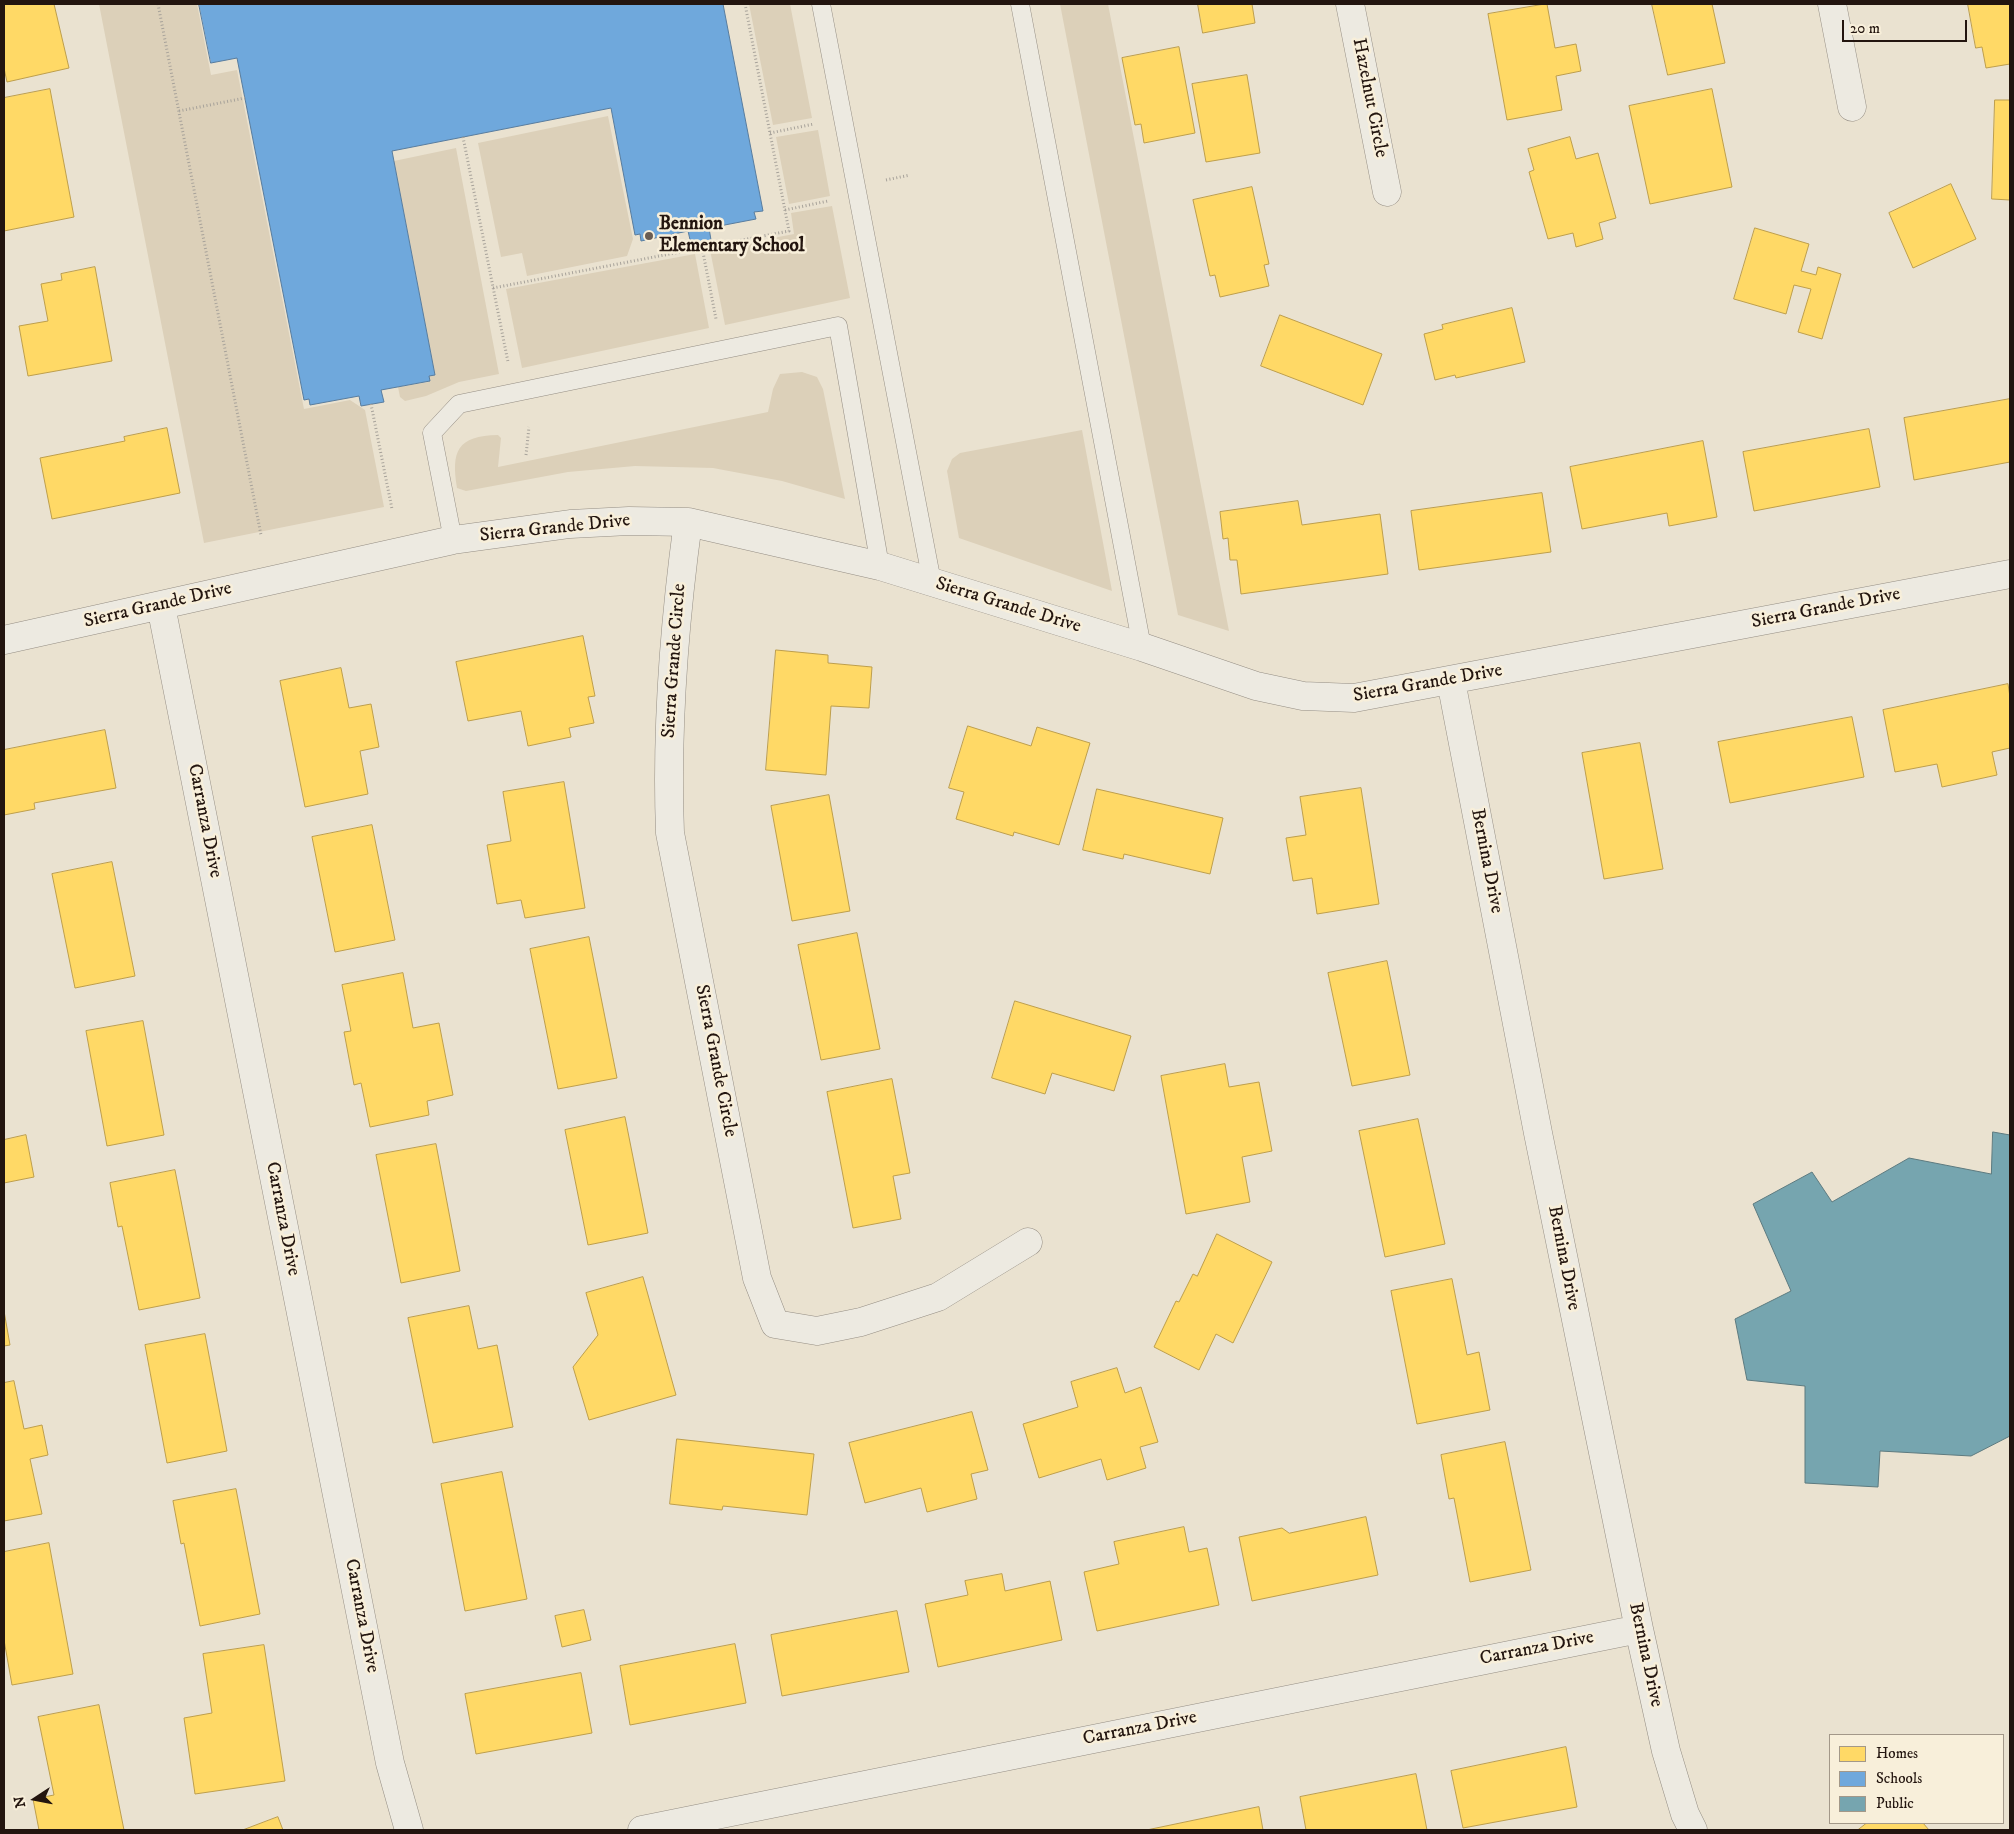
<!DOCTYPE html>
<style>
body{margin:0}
#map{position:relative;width:2014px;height:1834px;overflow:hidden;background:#eae2d0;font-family:"IM FELL DW Pica",serif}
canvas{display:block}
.frame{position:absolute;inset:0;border:5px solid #23150f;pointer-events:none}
.legend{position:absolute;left:1829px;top:1734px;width:175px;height:90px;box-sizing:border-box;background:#f8efda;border:1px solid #a39889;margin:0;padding:6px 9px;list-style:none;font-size:15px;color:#23150f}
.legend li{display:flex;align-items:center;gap:10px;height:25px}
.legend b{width:25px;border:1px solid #a39889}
.north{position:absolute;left:10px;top:1774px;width:50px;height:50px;-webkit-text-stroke:4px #f8efda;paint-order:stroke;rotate:259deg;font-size:14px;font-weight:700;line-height:20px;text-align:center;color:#23150f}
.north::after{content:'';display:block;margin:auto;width:18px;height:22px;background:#23150f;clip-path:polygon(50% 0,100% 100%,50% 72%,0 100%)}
.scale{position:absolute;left:1842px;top:20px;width:125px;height:22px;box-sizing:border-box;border:2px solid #23150f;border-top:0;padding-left:6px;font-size:15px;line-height:18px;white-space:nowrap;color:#23150f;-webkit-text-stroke:4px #f8efda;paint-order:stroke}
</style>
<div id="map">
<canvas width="2014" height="1834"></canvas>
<div class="frame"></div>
<ul class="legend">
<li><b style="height:14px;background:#ffd966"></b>Homes</li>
<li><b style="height:14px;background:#6fa8dc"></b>Schools</li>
<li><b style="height:14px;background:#76a5af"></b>Public</li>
</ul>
<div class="north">N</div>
<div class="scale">20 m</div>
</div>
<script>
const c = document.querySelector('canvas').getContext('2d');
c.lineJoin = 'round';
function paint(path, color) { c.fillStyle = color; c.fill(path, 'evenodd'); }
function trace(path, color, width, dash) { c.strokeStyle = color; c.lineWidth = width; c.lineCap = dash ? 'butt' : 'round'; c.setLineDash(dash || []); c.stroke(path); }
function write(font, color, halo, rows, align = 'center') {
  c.font = font + ' "IM FELL DW Pica",serif'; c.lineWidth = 5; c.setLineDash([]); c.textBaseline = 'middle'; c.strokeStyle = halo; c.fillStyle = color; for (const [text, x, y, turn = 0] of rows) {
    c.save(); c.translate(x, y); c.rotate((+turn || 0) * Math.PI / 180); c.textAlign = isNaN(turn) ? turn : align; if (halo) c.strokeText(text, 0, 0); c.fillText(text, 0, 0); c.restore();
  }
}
const green = new Path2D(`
 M99,4H197L211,75L237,70L304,409L350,400L365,410L384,507L204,543Z
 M749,4H790L812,118L773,125Z
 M1060,4H1108L1229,631L1178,615Z
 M608,116L633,239L627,256L527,276L522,253L501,257L478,143Z
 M818,130L830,196L789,204L776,137Z
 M456,148L499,374L459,382L426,396L405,401L400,397L398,387L429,382V376L435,375L394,161Z
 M832,206L850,298L725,325L710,250L794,234L791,213Z
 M695,254L709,328L522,368L506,289Z
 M802,372L817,377L823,389L845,499L782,481L713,468L635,466L568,472L466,491L457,488C451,451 457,436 498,435L501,438L498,467L768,412L773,389L780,374Z
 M1082,430L1112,591L959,538L947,471L952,459L960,453Z`);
const homes = new Path2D(`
 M4,4H54L69,68L7,82L4,68Z
 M1198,4H1252L1255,23L1203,33Z
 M1547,4L1555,48L1576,44L1581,71L1556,76L1562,110L1507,120L1488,14Z
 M1652,4H1712L1725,63L1668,75Z
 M1968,4H2010V64L1986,68L1982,47L1976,48Z
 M1179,47L1195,133L1144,143L1141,124L1135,125L1122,58Z
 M1247,75L1260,153L1206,162L1192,84Z
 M50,89L74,217L4,231V98Z
 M1712,89L1732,187L1650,204L1629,106Z
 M1995,100H2010V200L1992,199Z
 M1570,137L1576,159L1598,153L1616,218L1599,223L1603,239L1576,247L1573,233L1548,239L1529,172L1534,170L1528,149Z
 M1951,184L1976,239L1913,268L1889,213Z
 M1252,187L1269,264L1264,265L1269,286L1220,297L1215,275L1210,276L1193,200Z
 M1755,228L1809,244L1801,271L1816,275L1818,267L1841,274L1822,339L1798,332L1811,289L1794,285L1786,314L1734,299Z
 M95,267L112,361L28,376L19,326L48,321L41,284L62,280L61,274Z
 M1512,308L1525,362L1456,378L1455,375L1435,380L1424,334L1443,329L1442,325Z
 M1280,315L1382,354L1363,405L1261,366Z
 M2010,399V462L1914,480L1904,418Z
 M167,428L180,493L52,519L40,458L125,441L124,437Z
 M1869,429L1880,487L1754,511L1743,452Z
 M1703,441L1717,517L1669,526L1667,513L1582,529L1570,467Z
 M1542,493L1551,552L1419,570L1411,511Z
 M1298,501L1302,525L1380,514L1388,574L1241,594L1237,560H1230L1228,538L1223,539L1220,512Z
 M583,636L595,696L588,697L594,723L569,728L571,737L528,746L521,711L468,721L456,662Z
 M776,650L828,655V663L872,667L869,708L831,706L826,775L766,770Z
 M341,668L349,708L371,704L379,747L360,751L368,794L305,807L280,681Z
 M2008,684L2010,697V748L1992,752L1997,775L1942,787L1937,764L1895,772L1883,710Z
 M1852,717L1864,777L1730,803L1718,742Z
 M968,726L1031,746L1037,727L1090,743L1059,845L1014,832L1013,836L956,819L964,792L949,788Z
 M105,730L116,788L34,803L35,809L4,815V750Z
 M1640,743L1663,869L1604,879L1582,753Z
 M564,782L585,908L525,918L521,900L497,904L487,845L511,841L503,792Z
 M1361,788L1379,904L1317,914L1312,878L1293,881L1286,838L1306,835L1300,797Z
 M1097,789L1223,818L1210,874L1124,854L1123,859L1083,850Z
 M829,795L850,911L792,921L771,806Z
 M372,825L395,940L335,952L312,837Z
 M112,862L135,976L75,988L52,874Z
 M857,933L880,1049L821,1060L798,945Z
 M589,937L617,1078L558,1089L530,949Z
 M1387,961L1410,1075L1352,1086L1328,973Z
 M403,973L413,1028L439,1023L453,1095L427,1101L429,1115L370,1127L361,1083L354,1085L344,1032L351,1031L342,985Z
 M1015,1001L1131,1036L1114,1091L1052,1073L1045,1094L992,1078Z
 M143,1021L164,1135L107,1146L86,1031Z
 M1225,1064L1229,1087L1259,1082L1272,1151L1242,1157L1250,1202L1186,1214L1161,1076Z
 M892,1079L910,1173L893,1176L901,1219L853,1228L827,1092Z
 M625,1117L648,1233L588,1245L565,1130Z
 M1418,1119L1445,1244L1385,1257L1359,1131Z
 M26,1135L34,1177L4,1183V1140Z
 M436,1144L460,1271L401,1283L376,1155Z
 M175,1170L200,1298L139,1310L122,1226L118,1227L110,1183Z
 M1217,1234L1272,1262L1233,1343L1216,1334L1199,1370L1154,1347L1176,1301L1179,1302L1193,1274L1197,1276Z
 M643,1277L676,1395L589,1420L573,1367L598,1335L586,1293Z
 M1452,1279L1467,1355L1479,1352L1490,1410L1417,1424L1391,1291Z
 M469,1306L478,1349L497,1345L513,1427L433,1443L408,1318Z
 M4,1311L10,1345L4,1346Z
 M205,1334L227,1451L167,1463L145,1345Z
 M1117,1368L1125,1393L1141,1387L1158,1442L1140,1447L1146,1468L1107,1480L1101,1459L1039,1478L1023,1424L1078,1407L1071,1382Z
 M14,1381L24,1429L42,1425L48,1455L30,1459L42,1514L4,1521V1383Z
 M972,1412L988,1470L971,1474L977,1499L927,1512L921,1488L865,1503L849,1443Z
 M677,1439L814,1454L807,1515L723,1506L722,1510L670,1504Z
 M1505,1442L1531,1570L1470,1582L1454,1498L1449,1499L1441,1455Z
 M502,1472L527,1599L465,1611L441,1484Z
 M236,1489L260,1614L200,1626L184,1543L181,1544L173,1501Z
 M1366,1517L1378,1575L1252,1601L1239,1537L1282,1528L1289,1533Z
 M1184,1527L1189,1552L1207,1548L1219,1605L1097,1631L1084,1572L1119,1564L1114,1542Z
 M49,1543L73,1674L12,1685L4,1640V1552Z
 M1002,1574L1005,1591L1050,1581L1062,1640L938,1667L925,1604L968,1595L965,1581Z
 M584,1610L591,1640L562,1647L555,1616Z
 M897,1611L909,1672L782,1696L771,1635Z
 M735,1644L746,1703L630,1725L620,1666Z
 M264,1645L285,1781L195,1794L184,1718L212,1713L203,1654Z
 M581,1673L592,1733L476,1754L465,1694Z
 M99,1705L124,1830H39L33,1799L54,1795L38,1717Z
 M1566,1747L1577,1807L1463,1828L1451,1771Z
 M1416,1774L1427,1830H1306L1300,1797Z
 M1259,1807L1263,1830H1147Z
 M278,1817L283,1830H243Z
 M1867,1823H1923L1929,1830H1858Z`);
const schools = new Path2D(`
 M199,4H723L763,211L754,212L756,219L709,228L711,240L691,244L688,231L641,241L640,234L635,235L611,108L392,151L435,375L429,376L430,381L381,390L384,402L361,406L359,396L310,405L309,399L304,400L237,58L211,63Z`);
const public = new Path2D(`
 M1993,1132L2010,1135V1436L1971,1456L1880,1451L1878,1487L1805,1483V1386L1747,1380L1735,1319L1791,1291L1753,1204L1812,1172L1832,1202L1909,1158L1991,1174Z`);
const path = new Path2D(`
 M158,4L261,535
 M179,111L245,98
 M770,133L814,124
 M463,137L508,362
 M886,180L910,175
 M785,210L828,201
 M701,242L716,319
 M493,288L789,231L745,4
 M371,404L392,509
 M526,455L529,427`);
const service = new Path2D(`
 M821,4L932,582
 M1020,4L1142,647
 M453,540L432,433L459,404L838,326L880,566`);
const minor = new Path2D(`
 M1350,4L1387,192
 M1832,4L1852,107
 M688,522C674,625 666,729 670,833L757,1278L775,1324L817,1331L861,1322L938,1297L1028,1242
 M161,606L390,1763L409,1830
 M4,640L453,540L570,524L629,521L688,522L880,566L1142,647L1256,686L1303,696L1354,698L2010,574
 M1451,681L1538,1133L1639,1629L1666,1751L1685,1814L1693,1830
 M642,1830L1639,1629`);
const markers = [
 [649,236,5,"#695d53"]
];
const streetNames = [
 ["Hazelnut Circle",1369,98,79],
 ["Sierra Grande Drive",555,529,-6],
 ["Sierra Grande Drive",158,606,-13],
 ["Sierra Grande Drive",1008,606,17],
 ["Sierra Grande Drive",1826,609,-11],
 ["Sierra Grande Circle",675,661,-86],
 ["Sierra Grande Drive",1428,684,-10],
 ["Carranza Drive",204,821,79],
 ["Bernina Drive",1486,861,79],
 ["Sierra Grande Circle",715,1061,79],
 ["Carranza Drive",282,1219,79],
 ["Bernina Drive",1563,1258,79],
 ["Carranza Drive",361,1616,79],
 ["Carranza Drive",1537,1649,-11],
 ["Bernina Drive",1645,1655,78],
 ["Carranza Drive",1140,1729,-11]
];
const poiNames = [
 ["Bennion",659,225],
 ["Elementary School",659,247]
];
paint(green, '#dcd0b9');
paint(homes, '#ffd966');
trace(homes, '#bd9e4c', 1);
paint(schools, '#6fa8dc');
trace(schools, '#587c9e', 1);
paint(public, '#76a5af');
trace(public, '#5d7a7f', 1);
trace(service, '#958e84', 19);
trace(minor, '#958e84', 29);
trace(path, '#a7a29a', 3, [1, 2.5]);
trace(service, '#edeae1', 18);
trace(minor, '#edeae1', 28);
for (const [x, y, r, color] of markers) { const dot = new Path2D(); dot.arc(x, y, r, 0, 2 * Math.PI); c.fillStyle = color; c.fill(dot); trace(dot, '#f8efda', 2); }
write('19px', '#23150f', '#f8efda', streetNames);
write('bold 19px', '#23150f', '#f8efda', poiNames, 'left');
</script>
